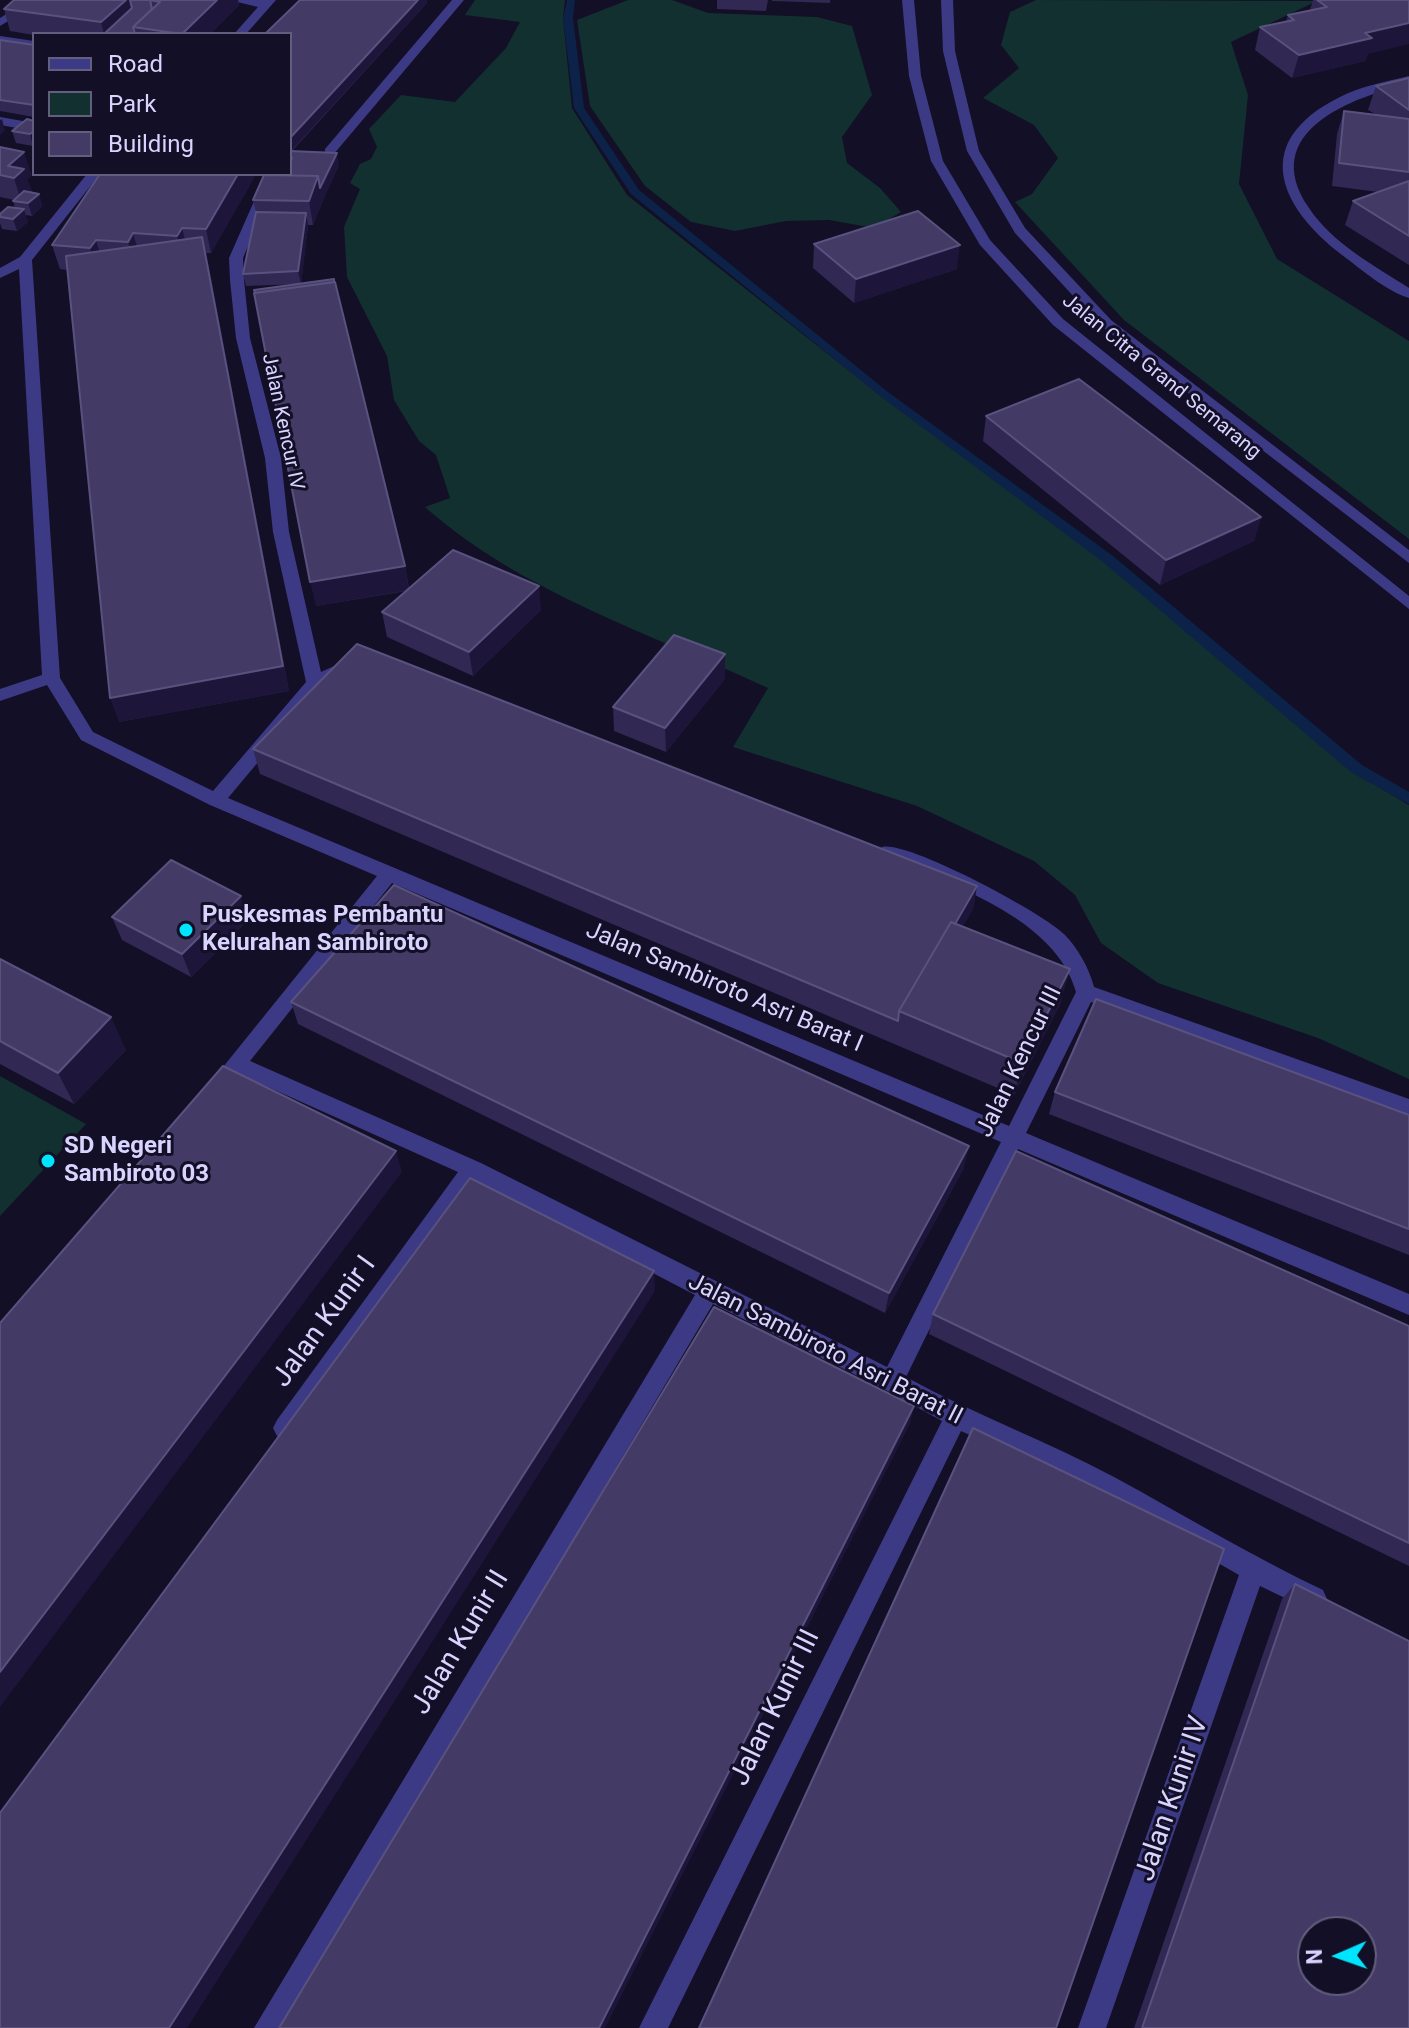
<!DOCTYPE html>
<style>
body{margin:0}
#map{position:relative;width:1409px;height:2028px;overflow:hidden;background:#130f26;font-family:Roboto,sans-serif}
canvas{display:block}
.legend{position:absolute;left:32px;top:32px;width:260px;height:144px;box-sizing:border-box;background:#130f26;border:2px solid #625e7d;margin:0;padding:10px 14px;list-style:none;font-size:24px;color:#d9d4ff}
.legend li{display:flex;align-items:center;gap:16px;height:40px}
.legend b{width:40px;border:2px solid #625e7d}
.north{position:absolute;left:1297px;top:1916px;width:80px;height:80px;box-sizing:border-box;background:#130f26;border:2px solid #625e7d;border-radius:50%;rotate:268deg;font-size:22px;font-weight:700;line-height:32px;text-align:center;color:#d9d4ff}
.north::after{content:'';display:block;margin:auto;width:28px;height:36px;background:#00e5ff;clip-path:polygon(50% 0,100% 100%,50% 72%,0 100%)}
</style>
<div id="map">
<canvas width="1409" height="2028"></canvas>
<ul class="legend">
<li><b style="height:10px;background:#3d3a85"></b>Road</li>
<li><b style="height:22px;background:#12302f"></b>Park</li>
<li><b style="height:22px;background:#433a66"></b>Building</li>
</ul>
<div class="north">N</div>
</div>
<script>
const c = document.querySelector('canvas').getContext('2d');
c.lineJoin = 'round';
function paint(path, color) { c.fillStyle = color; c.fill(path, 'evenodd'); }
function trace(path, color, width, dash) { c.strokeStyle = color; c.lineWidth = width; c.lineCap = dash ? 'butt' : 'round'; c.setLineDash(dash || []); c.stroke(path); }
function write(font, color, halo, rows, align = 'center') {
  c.font = font + ' Roboto,sans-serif'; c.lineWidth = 6; c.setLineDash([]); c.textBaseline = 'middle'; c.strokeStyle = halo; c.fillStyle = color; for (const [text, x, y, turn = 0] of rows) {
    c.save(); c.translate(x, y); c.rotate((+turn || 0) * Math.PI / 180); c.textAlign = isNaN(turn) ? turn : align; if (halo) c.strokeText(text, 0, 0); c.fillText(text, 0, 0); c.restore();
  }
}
const green = new Path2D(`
 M475,0H565L563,18L572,108L627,195L881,396L1104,560L1352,771L1409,805V1079L1318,1038L1158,983L1101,943L1075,895L1034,861L917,806L733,747L768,688C652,634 522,593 425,507L450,498L436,455L419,441L394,400L387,356L347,277L344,227L360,189L350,183L360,164L371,159L377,147L369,129L401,95L455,102L506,48L520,22L465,15Z
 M628,0H672L708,13L817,17L852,26L872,95L842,137L847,163L880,188L901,212L874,228L829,220L786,221L735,231L691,222L645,186L590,106L577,20Z
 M1036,0L1317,1L1231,42L1248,95L1239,184L1277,259L1409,341V539L1124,320L1015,202L1032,194L1058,158L1034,125L983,98L1019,68L1001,45L1010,12Z
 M0,1076L86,1124L0,1216Z`);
const stream = new Path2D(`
 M567,0H575L573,18L584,108L639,190L888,392L1113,556L1362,765L1409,792V804L1352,773L1103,562L880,396L631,194L574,108L563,18Z`);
const minor = new Path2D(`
 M29,0H43L0,26V18Z
 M229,0H276L246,34H234L258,7Z
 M452,0H464L333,155H325V149Z
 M902,0H914L921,76L943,161L990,240L1063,319L1409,596V609L1053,325L980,245L931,161L909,76Z
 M941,0H953L955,51L979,151L1025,228L1111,320L1409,550V563L1101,326L1015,233L967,151L943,51Z
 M0,36L34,41V47L0,42Z
 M1409,76V84C1352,97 1257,132 1309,208C1332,243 1375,266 1409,288V298C1386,291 1361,269 1342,255C1278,206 1251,142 1338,98C1361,86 1385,82 1409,76Z
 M0,117L34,123V131L0,125Z
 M87,174H100L32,260L60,678L93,732L213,791L306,682L273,532L265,458L236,338L230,280L229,258L266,174H278L243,258L244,280L250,338L281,458L289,532L321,672L345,661L353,667L321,687L228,798L1009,1126L1076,992C1056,918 948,882 882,857L880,852L882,847C907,840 1043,913 1064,934C1078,948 1089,968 1094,987L1409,1099V1117L1091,1002L1026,1133L1409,1294V1315L1018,1149L906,1377C975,1415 1047,1441 1114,1477C1184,1515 1251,1556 1323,1590L1327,1599L1323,1608L1314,1612L1260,1586L1106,2028H1078L1239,1575L1094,1492L961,1431L668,2028H639L942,1421L884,1389L713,1304L284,2028H254L695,1295L476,1181L293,1436L285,1439L277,1436L273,1428L277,1420L458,1172L239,1074L229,1080L222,1078L219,1072L377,876L210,805L81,740L47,685L0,701V689L42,675L19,269L0,278V268L20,257ZM392,883L1001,1142L887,1367L481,1163L250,1061Z`);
const wall = new Path2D(`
 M14,0H238L239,5L210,34L34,35L10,31L4,9Z
 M300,0H426L427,3L292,151L339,165L323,200L313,225H308L301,284L246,286L243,274L256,212L253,200L273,175L290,174V34Z
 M717,0H768L766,11L717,9Z
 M772,0H830V3L772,1Z
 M1313,0H1409L1368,54L1365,61L1292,78L1255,50L1260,27L1286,22L1288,15L1310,10Z
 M0,40L34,45V117L0,111Z
 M1409,78V265L1345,225L1353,201L1378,192L1332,186L1337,134L1344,111L1375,114L1368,110L1376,86Z
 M27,119L33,146L16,143L12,131Z
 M0,147L32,175L27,179L32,192L39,194L42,206L32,216L25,215L28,222L17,231L2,229L0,223V214L15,208L13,201L14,200L0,197Z
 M100,174H256L211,253H206L289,691L119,722L67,270L60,269L52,245Z
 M814,244L957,269L854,303L813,268Z
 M986,416L1261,517L1254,541L1160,585L983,441Z
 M405,566L409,588L541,610L473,676L387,637L382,612L406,591L316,606Z
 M725,654V679L666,752L614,731L613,707Z
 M253,749L977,886L973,909L962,927L1061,1002L1014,1095L260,774Z
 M112,917L249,919L191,977L122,940Z
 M0,959L126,1050L74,1104L0,1064Z
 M291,1002L964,1168L885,1313L298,1024Z
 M1055,1092L1409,1115V1255L1049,1114Z
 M933,1314L1409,1326V1566L929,1334Z
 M1295,1584L1409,2028H1134L1282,1599Z`);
const shadedWall = new Path2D(`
 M126,0H130L135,20L104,34L101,22Z
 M217,0H238L239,5L210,34H182Z
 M418,0H426L427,3L290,152V138Z
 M1409,23V44L1368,54L1365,61L1292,78L1299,55L1365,33Z
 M2,119L5,131L0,135V120Z
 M34,131V146H33L30,134Z
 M24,152L32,175L27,179L32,192L21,201L14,178L8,166Z
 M337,153L339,165L323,200L313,225L309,201L318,176Z
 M238,174H256L211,253L206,229Z
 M39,194L42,206L32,216L28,203Z
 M24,209L28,222L17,231L13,219Z
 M306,213L308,225L301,284L298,271Z
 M182,228L188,252L183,260L177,236Z
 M133,233L140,257L134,266L128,242Z
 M202,237L208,261L289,691L119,722L110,698Z
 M96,240L103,264L97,272L90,248Z
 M960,245L957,269L854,303L856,279Z
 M1261,517L1254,541L1160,585L1166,560Z
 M405,566L409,590L316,606L310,582Z
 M539,586L541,610L473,676L469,652Z
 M725,654V679L666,752L665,728Z
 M977,886L973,909L910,1016L903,1012Z
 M241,896L249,919L191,977L182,954Z
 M1070,969L1061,1002L1014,1095L1022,1063Z
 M111,1017L126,1050L74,1104L58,1073Z
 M969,1146L964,1168L885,1313L889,1293Z
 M396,1151L402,1172L0,1707V1672Z
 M654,1271L655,1291L187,2028H169Z
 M914,1406L910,1424L605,2028H599Z`);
const building = new Path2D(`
 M14,0H126L101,22L4,9Z
 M130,0H150L152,9L133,27L135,34H104L132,8Z
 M150,0H217L182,34L133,27L160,2Z
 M300,0H418L290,138V34H265Z
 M1317,0H1409V23L1365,33L1372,38L1299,55L1260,27L1294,20L1288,15L1327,7Z
 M0,40L34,45V105L0,100Z
 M1409,78V110L1376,86Z
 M1344,111L1409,119V172L1339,163Z
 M27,119L34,121V131L30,134L12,131Z
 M0,147L24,152L8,166L24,169L14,178L0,175Z
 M290,151L337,153L320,188L318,176L273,175V174H290V162L292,158H290Z
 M100,174H238L206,229L182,228L177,236L133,233L128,242L96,240L90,248L52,245Z
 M264,175L318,176L309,201L253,200Z
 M1409,181V236L1353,201Z
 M24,191L39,194L28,203L13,201Z
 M8,207L24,209L13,219L0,217V214Z
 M918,211L960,245L856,279L814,244Z
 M256,212L306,213L298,271L243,274Z
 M202,237L283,666L110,698L66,256Z
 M334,279V282L255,293L254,290Z
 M335,282L405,566L310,582L254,293Z
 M1079,379L1261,517L1166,560L986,416Z
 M453,550L539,586L469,652L382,612Z
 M674,635L725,654L665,728L613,707Z
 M357,644L977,886L955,924L951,922L899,1011L898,1021L253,749Z
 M171,860L241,896L182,954L112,917Z
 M394,885L969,1146L889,1293L291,1002Z
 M951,922L1070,969L1022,1063L899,1011Z
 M0,959L111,1017L58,1073L0,1041Z
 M1096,999L1409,1115V1229L1055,1092Z
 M223,1066L396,1151L0,1672V1323Z
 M1016,1151L1409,1326V1543L933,1314Z
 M470,1178L654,1271L169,2028H0V1813Z
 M714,1307L914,1406L599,2028H279Z
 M973,1428L1224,1549L1056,2028H699Z
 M1295,1584L1409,1641V2028H1142ZM1313,1932H1361V1980H1313Z`);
const markers = [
 [186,930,8,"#00e5ff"],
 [48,1161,8,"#00e5ff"]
];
const farStreetnames = [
 ["Jalan Citra Grand Semarang",1161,377,39],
 ["Jalan Kencur IV",282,422,78]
];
const poiNames = [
 ["Puskesmas Pembantu",202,916],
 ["Kelurahan Sambiroto",202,944],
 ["SD Negeri",64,1147],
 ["Sambiroto 03",64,1175]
];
const streetNames = [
 ["Jalan Sambiroto Asri Barat I",724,988,23],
 ["Jalan Kencur III",1020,1062,-64],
 ["Jalan Sambiroto Asri Barat II",825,1350,27]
];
const nearStreetnames = [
 ["Jalan Kunir I",325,1322,-54],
 ["Jalan Kunir II",461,1643,-59],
 ["Jalan Kunir III",776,1708,-64],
 ["Jalan Kunir IV",1173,1799,-71]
];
paint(green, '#12302f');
paint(stream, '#0c2248');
paint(minor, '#3d3a85');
paint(wall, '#312854');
paint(shadedWall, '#1d163a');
paint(building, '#433a66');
trace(building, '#5a527e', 2);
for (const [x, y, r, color] of markers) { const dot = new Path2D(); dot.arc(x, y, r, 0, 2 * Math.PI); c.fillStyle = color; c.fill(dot); trace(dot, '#130f26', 3); }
write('20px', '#d9d4ff', '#130f26', farStreetnames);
write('bold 24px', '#d9d4ff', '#130f26', poiNames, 'left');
write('24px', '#d9d4ff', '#130f26', streetNames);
write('28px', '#d9d4ff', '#130f26', nearStreetnames);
</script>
